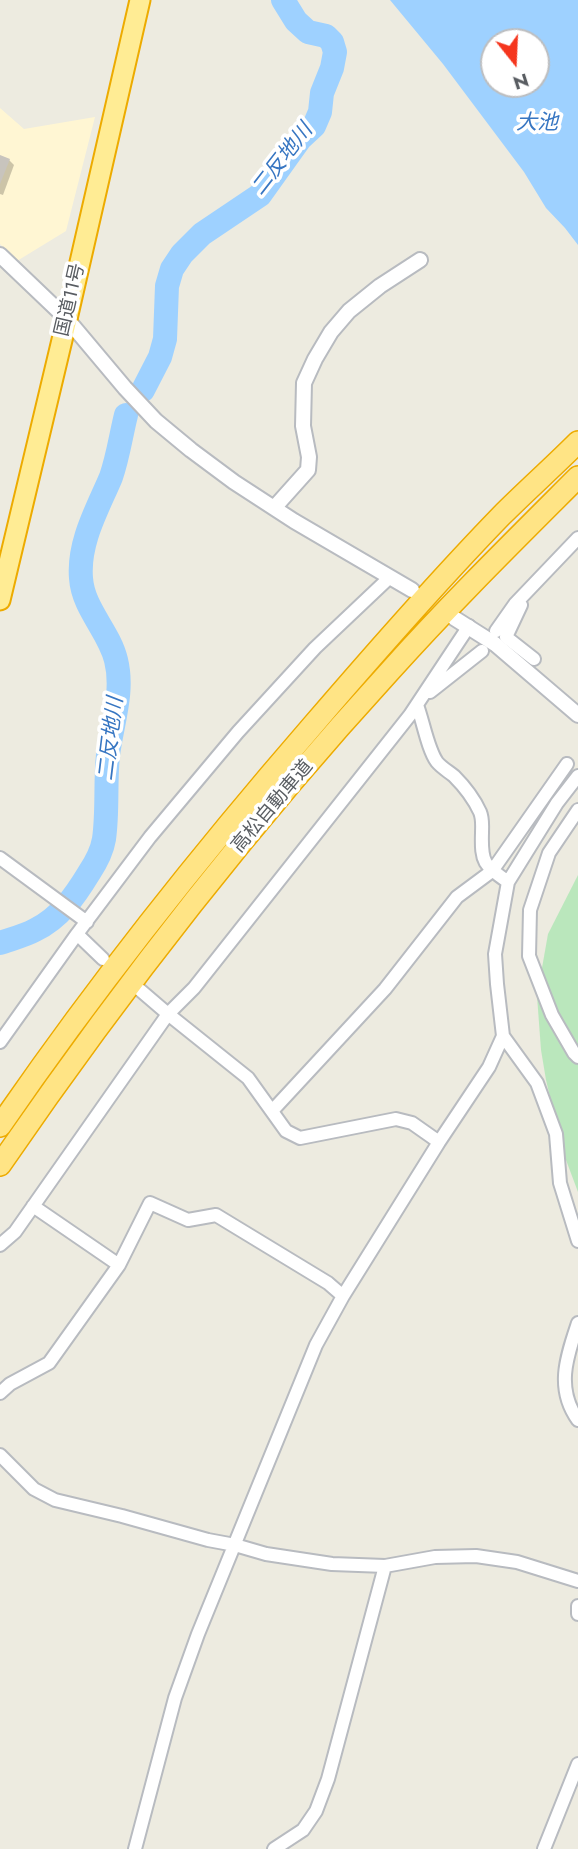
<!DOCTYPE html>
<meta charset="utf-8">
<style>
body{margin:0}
#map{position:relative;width:578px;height:1849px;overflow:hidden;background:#edebe0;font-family:Jost,sans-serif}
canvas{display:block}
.north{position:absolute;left:480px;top:28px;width:70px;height:70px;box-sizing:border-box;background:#fff;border:2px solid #bdbec0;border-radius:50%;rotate:162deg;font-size:19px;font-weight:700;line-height:28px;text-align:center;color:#595d62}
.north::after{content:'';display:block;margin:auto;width:24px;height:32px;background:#f5361e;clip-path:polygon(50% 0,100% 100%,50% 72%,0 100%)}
</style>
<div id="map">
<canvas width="578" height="1849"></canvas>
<div class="north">N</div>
</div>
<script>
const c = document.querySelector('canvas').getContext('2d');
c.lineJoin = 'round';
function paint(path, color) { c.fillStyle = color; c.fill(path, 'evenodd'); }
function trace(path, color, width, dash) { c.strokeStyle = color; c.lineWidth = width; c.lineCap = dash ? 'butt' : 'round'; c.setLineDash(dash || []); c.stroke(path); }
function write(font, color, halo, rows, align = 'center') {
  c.font = font + ' Jost,"Noto Sans JP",sans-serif'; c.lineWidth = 7; c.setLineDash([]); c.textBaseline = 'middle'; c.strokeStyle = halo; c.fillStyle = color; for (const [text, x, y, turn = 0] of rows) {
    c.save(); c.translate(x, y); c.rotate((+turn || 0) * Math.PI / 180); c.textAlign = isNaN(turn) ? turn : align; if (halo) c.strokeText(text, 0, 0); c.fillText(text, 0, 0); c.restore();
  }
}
const commercial = new Path2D(`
 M0,108L24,129L95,117L66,231L17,261L0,244Z`);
const green = new Path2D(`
 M578,875V1192L563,1152L546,1080L541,1050L537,996L548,934Z`);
const water = new Path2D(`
 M390,0H578V245L565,228L546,208L524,172L443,64ZM494,42H536V84H494Z`);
const shadow = new Path2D(`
 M0,157L9,160L14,165L3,195L0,194Z`);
const river = new Path2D(`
 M143,390L160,357L165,339L167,286L172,269L182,254L202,234L260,195L300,139L314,126L320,112L322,93L332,68L335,52L332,42L326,36L308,32L296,21L283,0
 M0,943C11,939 24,936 35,930C60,918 75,896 89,873C95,864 102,851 104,839C108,811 105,783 108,755C112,723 124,692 116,660C109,631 83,609 81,578C78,542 98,508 111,477C118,457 121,435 126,415`);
const building = new Path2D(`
 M0,155L10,159L0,184Z`);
const minor = new Path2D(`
 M521,605L506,637L534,659
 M496,631L515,604L578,538
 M430,692L482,651
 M417,705C423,721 428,750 437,762C442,768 448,771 454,776C464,786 474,799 480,812C483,819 482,826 482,833C481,863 484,865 508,882
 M578,810L549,853L530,910L529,956L552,1015L574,1053L578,1057
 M0,858L87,922
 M77,934L103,959
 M140,990L168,1014L248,1078L286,1131L300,1138L396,1119L412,1123L439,1142
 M503,1036L537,1083L556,1134L560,1183L578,1241
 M0,1042L77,934L150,837L238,732L315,648L389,578
 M272,1111L385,989L457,897L492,871L567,764
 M33,1206L119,1265
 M0,1245L15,1232L168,1014L194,988L410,715L469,626
 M578,1323C567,1356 555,1388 578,1420
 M0,1393L10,1384L49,1363L119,1265L150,1203L188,1220L216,1215L328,1283L343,1296
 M0,1455L34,1489L55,1500L122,1516L208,1540L235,1545L266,1554L332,1564L385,1566L435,1557L476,1556L517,1562L578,1581
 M578,1606V1614
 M135,1849L175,1698L198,1634L316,1345L343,1296L439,1142L489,1067L503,1036L497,984L495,954L508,882L557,803L578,776
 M274,1849L303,1830L316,1811L328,1779L385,1566
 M544,1849L578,1764`);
const tertiary = new Path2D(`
 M0,255L67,319L125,388L156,421L191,450L234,482L294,521L412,590
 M274,508L308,470L309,457L303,426L304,383L315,359L331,332L349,311L380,286L420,260
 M454,618L495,644L578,715`);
const trunk = new Path2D(`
 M0,600L67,319L140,0`);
const motorway = new Path2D(`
 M0,1126C96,986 202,853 313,725C374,654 436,583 501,516C526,491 553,467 578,442
 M0,1165C119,992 248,826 390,671C450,604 514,541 578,477`);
const streetNames = [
 ["国道11号",71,300,-77],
 ["高松自動車道",273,807,-50]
];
const waterNames = [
 ["大池",537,124],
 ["二反地川",283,160,-52],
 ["二反地川",112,739,-83]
];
paint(commercial, '#fff6d3');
paint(green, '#bae7bc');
paint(water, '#9ed1ff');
paint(shadow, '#0003');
trace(river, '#9ed1ff', 24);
paint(building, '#c8c4bd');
trace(minor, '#b8bbc0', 16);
trace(tertiary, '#b8bbc0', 18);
trace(trunk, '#edab00', 23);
trace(motorway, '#edab00', 24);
trace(minor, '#fff', 12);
trace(tertiary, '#fff', 14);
trace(trunk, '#ffec94', 19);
trace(motorway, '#ffe485', 21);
write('19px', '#595d62', '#fff', streetNames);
write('italic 21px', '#3776c2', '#fff', waterNames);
</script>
